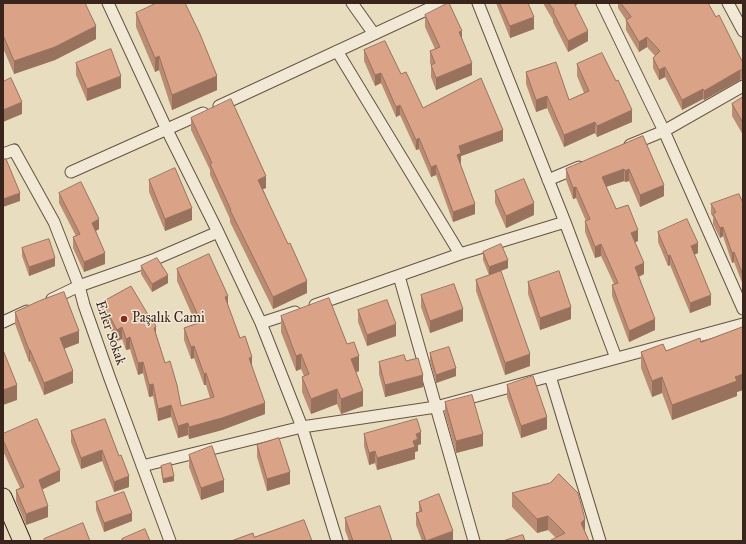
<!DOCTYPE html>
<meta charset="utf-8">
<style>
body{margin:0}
#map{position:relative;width:746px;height:544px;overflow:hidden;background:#e9ddbf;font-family:"IM FELL Great Primer",serif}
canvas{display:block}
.frame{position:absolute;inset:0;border:4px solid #39251c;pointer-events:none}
</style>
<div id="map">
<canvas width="746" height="544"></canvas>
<div class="frame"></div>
</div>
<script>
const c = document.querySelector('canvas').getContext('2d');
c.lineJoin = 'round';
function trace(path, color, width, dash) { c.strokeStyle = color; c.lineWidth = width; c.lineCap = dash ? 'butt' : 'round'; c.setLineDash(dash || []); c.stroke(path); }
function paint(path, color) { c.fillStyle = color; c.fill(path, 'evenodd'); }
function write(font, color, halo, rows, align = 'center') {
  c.font = font + ' "IM FELL Great Primer",serif'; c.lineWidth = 3; c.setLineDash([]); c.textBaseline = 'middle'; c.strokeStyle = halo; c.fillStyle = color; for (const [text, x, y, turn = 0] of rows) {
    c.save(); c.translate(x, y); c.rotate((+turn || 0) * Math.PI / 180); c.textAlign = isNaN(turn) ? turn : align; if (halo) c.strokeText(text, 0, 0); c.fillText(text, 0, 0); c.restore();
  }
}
const minor = new Path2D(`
 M108,3L167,130L218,232L261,323L302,427L337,541
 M352,3L374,34
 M478,3L565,222L616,358
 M602,3L664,131L743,309
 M728,3L743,31
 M337,51L460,254
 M219,106L441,3
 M630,145L664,131L743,86
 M3,154L14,150L54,222L79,286L84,305L109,376L170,541
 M71,172L203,113
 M548,180L579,167
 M399,276L474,541
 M52,299L79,286L153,260L218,232
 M315,305L460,254L565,222
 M3,322L27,311
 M261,323L295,312
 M550,376L600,541
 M142,466L302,427L436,407L743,324`);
const primary = new Path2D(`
 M3,497L22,541`);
const wall = new Path2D(`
 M3,3L96,39L55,60L14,74L3,48Z
 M496,3H528L534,29L510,38Z
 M544,3H579L575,5L588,41L568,52L553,22V20L544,5Z
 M618,3H708L743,63V79L740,80L704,100L703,99L682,110L665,77L659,80L653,68V58L655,56L647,47L639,52L626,30V20L618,8Z
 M136,13L217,90L172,110L159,70L155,72L136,27Z
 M425,15L462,38L472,75L436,90L431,77V65L430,63V51L435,49L425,27Z
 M364,50L401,74L423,108L503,141L461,156V163L460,164L475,214L453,222L436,175L431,177L419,149L416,150L400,115L396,117L381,83L375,86L364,61Z
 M76,63L121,88L87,101L76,75Z
 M577,64L632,122L597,137L595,133L564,147L547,108L536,112L526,84V72L569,100L584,93L577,76Z
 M743,97V135L732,116V104Z
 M191,118L266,188L263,189L307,293L273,309L230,222V219L210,175V170L191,130Z
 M643,136L664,196L640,207L629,181L625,182L624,181L606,187L616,209L638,241L635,242L644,274L639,277L655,330L629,342L612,296V285L614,284L601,256L595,258L585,232V221H586L576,198L573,199L566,180V169Z
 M149,180L192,220L165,231L149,192Z
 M495,191L534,215L506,228L495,203Z
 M59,193L99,229L96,231L105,264L84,272L73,248V237L76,236L59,203Z
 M743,203V285L734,262L732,263L723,236L720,238L713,224V217L711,214V204Z
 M658,232L698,253L694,255L711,305L690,313L670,265L668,266L658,242Z
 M22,248L55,266L29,276L22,256Z
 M483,252L508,268L494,273L530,366L505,375L476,291V280L489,275L483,260Z
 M141,266L168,283L152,292L141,274Z
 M177,269L228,306L240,338L252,366L265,414L222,430L189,439L188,435L178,438L171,417L158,421L153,396L149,397L143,373L138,375L130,349L126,350L122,339L117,341L102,314V302L156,334L165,363L181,406L210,398L206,385H204L194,358L191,359L184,340V328L196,324L177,281Z
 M528,282L571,319L540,330L528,294Z
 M421,295L463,321L430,333L421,307Z
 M358,310L396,336L367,346L358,322Z
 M15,312L79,343L64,349L73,383L44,395L30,361L29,362L15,324Z
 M281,316L347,344L359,371L356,372L363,406L341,414L337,404L311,414L302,392V377L304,376L301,369L296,371L281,332Z
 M743,327V390L737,392V396L672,420L662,393L652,397L641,368V352L666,351L701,342Z
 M430,353L456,376L436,383L430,361Z
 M379,362L423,387L385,397L379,374Z
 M507,385L547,429L521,438L507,397Z
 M445,402L483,446L456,453L445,414Z
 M105,419L129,487L114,492L102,461L81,469L71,442V431Z
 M3,434L60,481L42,489L48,517L26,525L16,501V490L20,488L3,451Z
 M364,434L421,444L418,445V451L415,452V459L377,470L375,463L369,465L364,446Z
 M257,445L290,484L267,491L257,457Z
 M189,455L224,492L201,500L189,467Z
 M161,466L174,481L163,483L161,470Z
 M512,493L585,531L589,541H551V540L556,538L548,530L537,533L512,507Z
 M96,502L132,521L104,532L96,510Z
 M419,502L453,541H422L416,525V513L419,512Z
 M345,518L392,541H349L345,530Z`);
const shadedWall = new Path2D(`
 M572,3H579L572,8Z
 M534,17V29L510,38V26Z
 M96,26V39L55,60L14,74V61Z
 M462,31V43L459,32Z
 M588,31V41L568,52V41Z
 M647,37V47L639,52V42Z
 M159,56V70L155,72V58Z
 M472,63V75L436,90V78Z
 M665,67V77L659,80V70Z
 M740,70V80L704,100V91Z
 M381,73V83L375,86V75Z
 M121,76V88L87,101V89Z
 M217,76V90L172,110V95Z
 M703,89V99L682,110V100Z
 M547,96V108L536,112V100Z
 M22,102V114L3,122V110Z
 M400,105V115L396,117V107Z
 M632,110V122L597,137V126Z
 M595,122V133L564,147V135Z
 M503,130V141L461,156V163L457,165V155L459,146Z
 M419,138V149L416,150V140Z
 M436,165V175L431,177V167Z
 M624,169V181L602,188V177Z
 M629,169V181L625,182V171Z
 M266,176V188L258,191V180Z
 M664,185V196L640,207V195Z
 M576,187V198L573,199V188Z
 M20,193V201L3,207V199Z
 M534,203V215L506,228V216Z
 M475,204V214L453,222V212Z
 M192,208V220L165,231V219Z
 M99,219V229L92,233V223Z
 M723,227V236L720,238V228Z
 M638,230V241L631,244V233Z
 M698,243V253L691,256V246Z
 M601,244V256L595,258V247Z
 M734,252V262L732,263V253Z
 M105,253V264L84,272V262Z
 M670,255V265L668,266V256Z
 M55,258V266L29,276V267Z
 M508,260V268L489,276V267Z
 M644,263V274L635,278V267Z
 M168,275V283L152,292V284Z
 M307,281V293L273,309V297Z
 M711,295V305L690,313V303Z
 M228,296V308L225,297Z
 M571,307V319L540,330V318Z
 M463,309V321L430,333V321Z
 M655,319V330L629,342V331Z
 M396,324V336L367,346V335Z
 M122,327V339L117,341V330Z
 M156,327V339L154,328Z
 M79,331V343L60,350V338Z
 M130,337V349L126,350V339Z
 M194,346V358L191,359V347Z
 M29,350H30V361L29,362Z
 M301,354V369L296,371V356Z
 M530,354V366L505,375V363Z
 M359,356V371L351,374V359Z
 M252,357V368L249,358Z
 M143,362V373L138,375V363Z
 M456,368V376L436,383V375Z
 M73,371V383L44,395V383Z
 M206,373V385H204V374Z
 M743,374V390L737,392V396L672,420V405Z
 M423,375V387L385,397V385Z
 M662,377V393L652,397V381Z
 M153,384V396L149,397V385Z
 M17,385V400L3,405V390Z
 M337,389V404L311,414V399Z
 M363,391V406L341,414V399Z
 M265,403V414L222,430L189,439V427Z
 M171,405V417L158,421V409Z
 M547,417V429L521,438V426Z
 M188,423V435L178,438V426Z
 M421,432V444L418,445V451L415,452V459L377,470V458L413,441L416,434Z
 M483,434V446L456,453V441Z
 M102,450V461L81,469V458Z
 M375,451V463L369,465V453Z
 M60,470V481L39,491V480Z
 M290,472V484L267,491V479Z
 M129,476V487L114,492V482Z
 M174,476V481L163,483V479Z
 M224,480V492L201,500V488Z
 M48,506V517L26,525V514Z
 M132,513V521L104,532V523Z
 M548,516V530L537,533V519Z
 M585,519V533L581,523Z
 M453,531V541H426Z`);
const building = new Path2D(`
 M3,3H85L96,26L55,47L14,61L3,35Z
 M157,3H185L200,34L217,76L172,95L159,56L155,58L136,13Z
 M448,3H449L462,31L459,32L472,63L436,78L431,65L435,63L430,51L440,47L425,15Z
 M500,3H528L534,17L510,26Z
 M549,3H574L588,31L568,41L553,12L554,11Z
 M621,3H708L716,17L719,15L743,63V70H740L704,91L703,89L682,100L665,67L659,70L653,58L660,51L647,37L639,42L626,20L631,17Z
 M385,41L401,74L406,72L423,108L481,78L503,130L459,146L461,153L457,155L475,204L453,212L436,165L431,167L419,138L416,140L400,105L396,107L381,73L375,75L364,50Z
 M111,49L121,76L87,89L76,63Z
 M602,53L616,81L618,80L632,110L597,126L595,122L564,135L547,96L536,100L526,72L556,62L569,100L589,91L577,64Z
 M11,78L22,102L3,110V82Z
 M743,97V123L732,104Z
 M231,99L266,176L258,180L288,244L290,243L307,281L273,297L230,210H231L210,164L212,163L191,118Z
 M643,136L664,185L640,195L629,169L625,171L624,169L602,177L616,209L628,205L638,230L631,233L644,263L635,267L655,319L629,331L612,285L618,283L601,244L595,247L585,221L590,219L576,187L573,188L566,169Z
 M6,159L20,193L3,199V160Z
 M175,168L192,208L165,219L149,180Z
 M524,179L534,203L506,216L495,191Z
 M81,182L99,219L92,223L105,253L84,262L73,237L80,234L59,193Z
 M739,194L743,203V275L734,252L732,253L723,227L720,228L713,214L716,212L711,204Z
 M687,219L698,243L691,246L711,295L690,303L670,255L668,256L658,232Z
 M49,239L55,258L29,267L22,248Z
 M501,244L508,260L489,267L483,252Z
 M209,254L228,296L225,297L240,338L245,336L252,357L249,358L265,403L222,418L189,427L188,423L178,426L171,405L158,409L153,384L149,385L143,362L138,363L130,337L126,339L122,327L117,330L102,302L131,286L150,318L152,317L156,327L154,328L165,363L170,361L177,385L181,406L214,397L206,373L204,374L194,346L191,347L184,328L201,322L177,269Z
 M157,258L168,275L152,284L141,266Z
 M501,271L530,354L505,363L476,280Z
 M559,271L571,307L540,318L528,282Z
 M454,284L463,309L430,321L421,295Z
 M64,292L79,331L60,338L73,371L44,383L30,350H29L15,312L39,301Z
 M329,298L347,344L354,342L359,356L351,359L363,391L341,399L337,389L311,399L302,377L309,374L301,354L296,356L281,316Z
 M387,300L396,324L367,335L358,310Z
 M743,327V374L735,377L737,381L672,405L662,377L652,381L641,352L663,344L666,351L700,338L701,342Z
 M449,347L456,368L436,375L430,353Z
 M3,350L17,385L3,390Z
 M404,355L406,361L418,358L423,375L385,385L379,362Z
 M533,376L547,417L521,426L507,385Z
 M472,395L483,434L456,441L445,402Z
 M37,419L60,470L39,480L48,506L26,514L16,490L24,487L3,440V434Z
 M105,419L119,456L121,455L129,476L114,482L102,450L81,458L71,431Z
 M417,419L421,432L416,434L418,439L413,441L415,447L377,458L375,451L369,453L364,434Z
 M279,438L290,472L267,479L257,445Z
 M212,446L224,480L201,488L189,455Z
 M171,463L174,476L163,479L161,466Z
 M559,474L578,493L585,519L581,523L589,541H552L551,540L565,533L548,516L537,519L512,493L550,483Z
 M124,492L132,513L104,523L96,502Z
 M439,494L453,531L426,541L416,513L422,511L419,502Z
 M380,506L392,541H353L345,518Z
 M304,520L312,541H231L253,533L254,537Z
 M83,523L90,541H44V539Z
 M145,529L150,541H123L122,539Z
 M523,535L525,541H503Z`);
const markers = [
 [124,319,4,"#8f2418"]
];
const poiNames = [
 ["Paşalık Cami",132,319]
];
const streetNames = [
 ["Erler Sokak",110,333,71]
];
trace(minor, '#655345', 13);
trace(primary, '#39251c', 19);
trace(minor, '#f1e9d5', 11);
trace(primary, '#e9ddbf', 17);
paint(wall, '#bb8c74');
paint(shadedWall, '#99725e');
paint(building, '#daa387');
trace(building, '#99725e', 1);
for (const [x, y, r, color] of markers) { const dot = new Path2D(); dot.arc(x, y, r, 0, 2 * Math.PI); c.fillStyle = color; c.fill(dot); trace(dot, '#f1e9d5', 1.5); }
write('14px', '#39251c', '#f1e9d5', poiNames, 'left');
write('14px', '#39251c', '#f1e9d5', streetNames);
</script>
